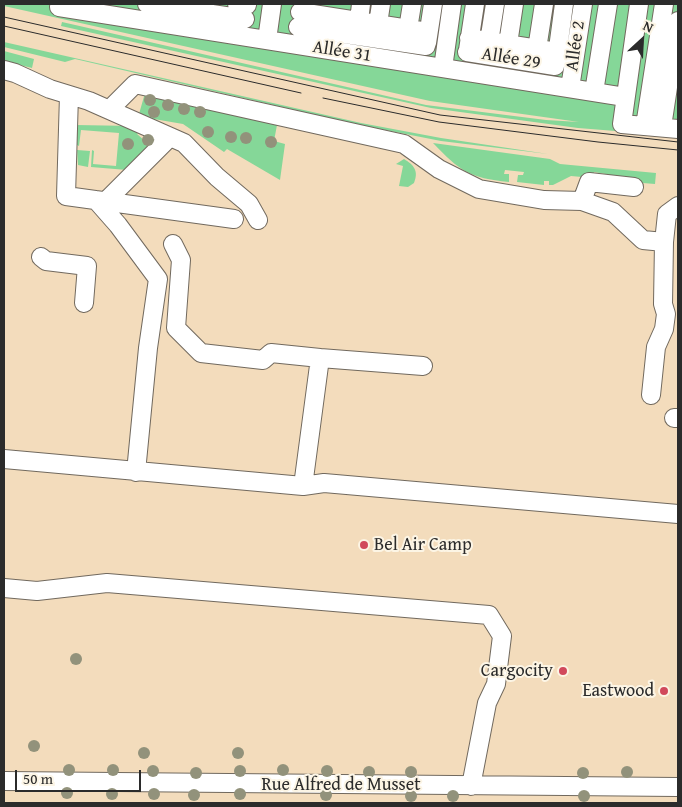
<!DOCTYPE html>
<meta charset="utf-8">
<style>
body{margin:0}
#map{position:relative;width:682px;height:807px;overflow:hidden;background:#f3dcbc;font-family:"Gentium Book Plus",serif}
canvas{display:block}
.frame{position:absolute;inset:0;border:5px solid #2b2b2b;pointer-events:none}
.north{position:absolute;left:617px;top:15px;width:50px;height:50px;-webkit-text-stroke:4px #fcf5e5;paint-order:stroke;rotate:25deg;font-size:14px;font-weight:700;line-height:20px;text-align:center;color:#2b2b2b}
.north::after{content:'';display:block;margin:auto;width:18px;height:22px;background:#2b2b2b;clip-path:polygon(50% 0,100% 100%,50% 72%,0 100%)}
.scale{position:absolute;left:15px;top:770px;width:126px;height:22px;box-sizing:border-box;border:2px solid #2b2b2b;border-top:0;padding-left:6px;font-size:15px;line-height:18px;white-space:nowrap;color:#2b2b2b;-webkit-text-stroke:4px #fcf5e5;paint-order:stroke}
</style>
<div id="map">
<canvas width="682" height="807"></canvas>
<div class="frame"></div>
<div class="north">N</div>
<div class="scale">50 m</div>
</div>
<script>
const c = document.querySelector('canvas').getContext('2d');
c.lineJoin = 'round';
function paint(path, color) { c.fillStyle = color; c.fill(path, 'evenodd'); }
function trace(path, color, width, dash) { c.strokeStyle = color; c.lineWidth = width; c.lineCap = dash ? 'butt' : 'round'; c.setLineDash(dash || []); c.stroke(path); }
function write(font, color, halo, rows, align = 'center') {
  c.font = font + ' "Gentium Book Plus",serif'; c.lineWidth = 4; c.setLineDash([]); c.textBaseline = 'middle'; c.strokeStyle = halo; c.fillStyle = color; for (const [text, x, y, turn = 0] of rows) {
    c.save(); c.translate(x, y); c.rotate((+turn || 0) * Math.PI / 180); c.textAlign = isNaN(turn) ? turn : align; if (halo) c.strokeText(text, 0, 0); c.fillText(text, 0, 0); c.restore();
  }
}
const green = new Path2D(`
 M4,4H678V136L578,128L431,108L61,26L62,22L426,105L546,120L579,122L430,101L4,6Z
 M4,42L361,123L441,138L548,154L441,141L360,125L75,59L65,62L4,47Z
 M4,51L34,59L32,68L4,61Z
 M145,93L277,125L274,141L285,144L280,180L227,149L224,152L183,124L148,118L139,114Z
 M76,125L133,126L141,130L137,134L145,141L149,135C155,150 136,162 127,170L91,167L92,150L94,151L93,164L116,166L119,133L81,130L79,146L77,145Z
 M433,143L550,159L560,164L656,173L655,184L606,180V174L594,172L593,178L571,176L553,185H549V181H544V185L517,182L518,175H523L524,172L505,170L504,174H509V182C469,178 460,171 433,143Z
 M77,150L90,151L88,167L78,165Z
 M404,159C414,165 419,171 414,183L408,187L399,186L403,166L396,164Z`);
const minor = new Path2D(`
 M147,4L245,19
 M237,4L247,5
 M639,4L622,124L678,129
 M59,7L625,97
 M300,12L428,32
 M359,21L361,4
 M378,24L381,4
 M298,27L426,46
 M408,29L412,4
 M469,38L557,52
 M267,40L272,4
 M489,42L495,4
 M427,43L433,4
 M508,44L514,4
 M537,49L544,4
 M468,50L475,4
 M467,52L555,66
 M556,63L564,4
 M443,68L452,4
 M4,70L15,73L50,89L89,101L184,143L217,177L249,204L258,220
 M570,88L583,4
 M594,92L608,4
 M69,95L66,196L234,219
 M109,110L135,84L404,144L439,169L479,189L544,200L582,201L613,212L643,240L664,242L663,304L666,314L664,329L656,347L651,395
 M645,126L664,4
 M662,127L678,21
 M96,200L118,225L158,279L148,348L136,472
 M106,201L170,137
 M582,201L589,182L634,187
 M664,242L667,214L678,206
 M173,244L181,260L176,328L201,353L263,360L271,353L320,358
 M41,257L46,261L87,266L84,303
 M674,418H678
 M4,459L303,486L324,483L678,514
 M303,486L320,358L423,366
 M4,588L37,591L107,583L489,615L502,636L496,684L487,703L471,786
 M4,781L678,787`);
const tram = new Path2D(`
 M4,17L440,115L678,142
 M4,26L301,93
 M323,98L439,122L598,142L678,150`);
const trees = [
 [150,100],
 [168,105],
 [184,109],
 [154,112],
 [200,112],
 [208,132],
 [231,137],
 [246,138],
 [148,140],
 [271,142],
 [128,144],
 [76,659],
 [34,746],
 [144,753],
 [238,753],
 [69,770],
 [113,770],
 [283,770],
 [153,771],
 [240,771],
 [327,771],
 [369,772],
 [411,772],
 [627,772],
 [196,773],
 [583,773],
 [67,793],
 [112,794],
 [154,794],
 [240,794],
 [194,795],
 [326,795],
 [411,796],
 [453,796],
 [584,796]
];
const markers = [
 [364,545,5,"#d1495b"],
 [563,671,5,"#d1495b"],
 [664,691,5,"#d1495b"]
];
const streetNames = [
 ["Allée 2",576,46,-82],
 ["Allée 31",342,52,9],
 ["Allée 29",511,59,9],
 ["Rue Alfred de Musset",341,785]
];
const poiNames = [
 ["Bel Air Camp",374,545,"left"],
 ["Cargocity",553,671],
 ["Eastwood",654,691]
];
paint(green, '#85d798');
trace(minor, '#71695e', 20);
trace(minor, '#fff', 18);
trace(tram, '#2b2b2b', 1);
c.fillStyle = '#92927b';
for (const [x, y] of trees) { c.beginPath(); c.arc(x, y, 6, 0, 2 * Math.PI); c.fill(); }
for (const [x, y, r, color] of markers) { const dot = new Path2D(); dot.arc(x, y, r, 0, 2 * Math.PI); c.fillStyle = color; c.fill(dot); trace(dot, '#fcf5e5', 2); }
write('18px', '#2b2b2b', '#fcf5e5', streetNames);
write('18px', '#2b2b2b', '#fcf5e5', poiNames, 'right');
</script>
